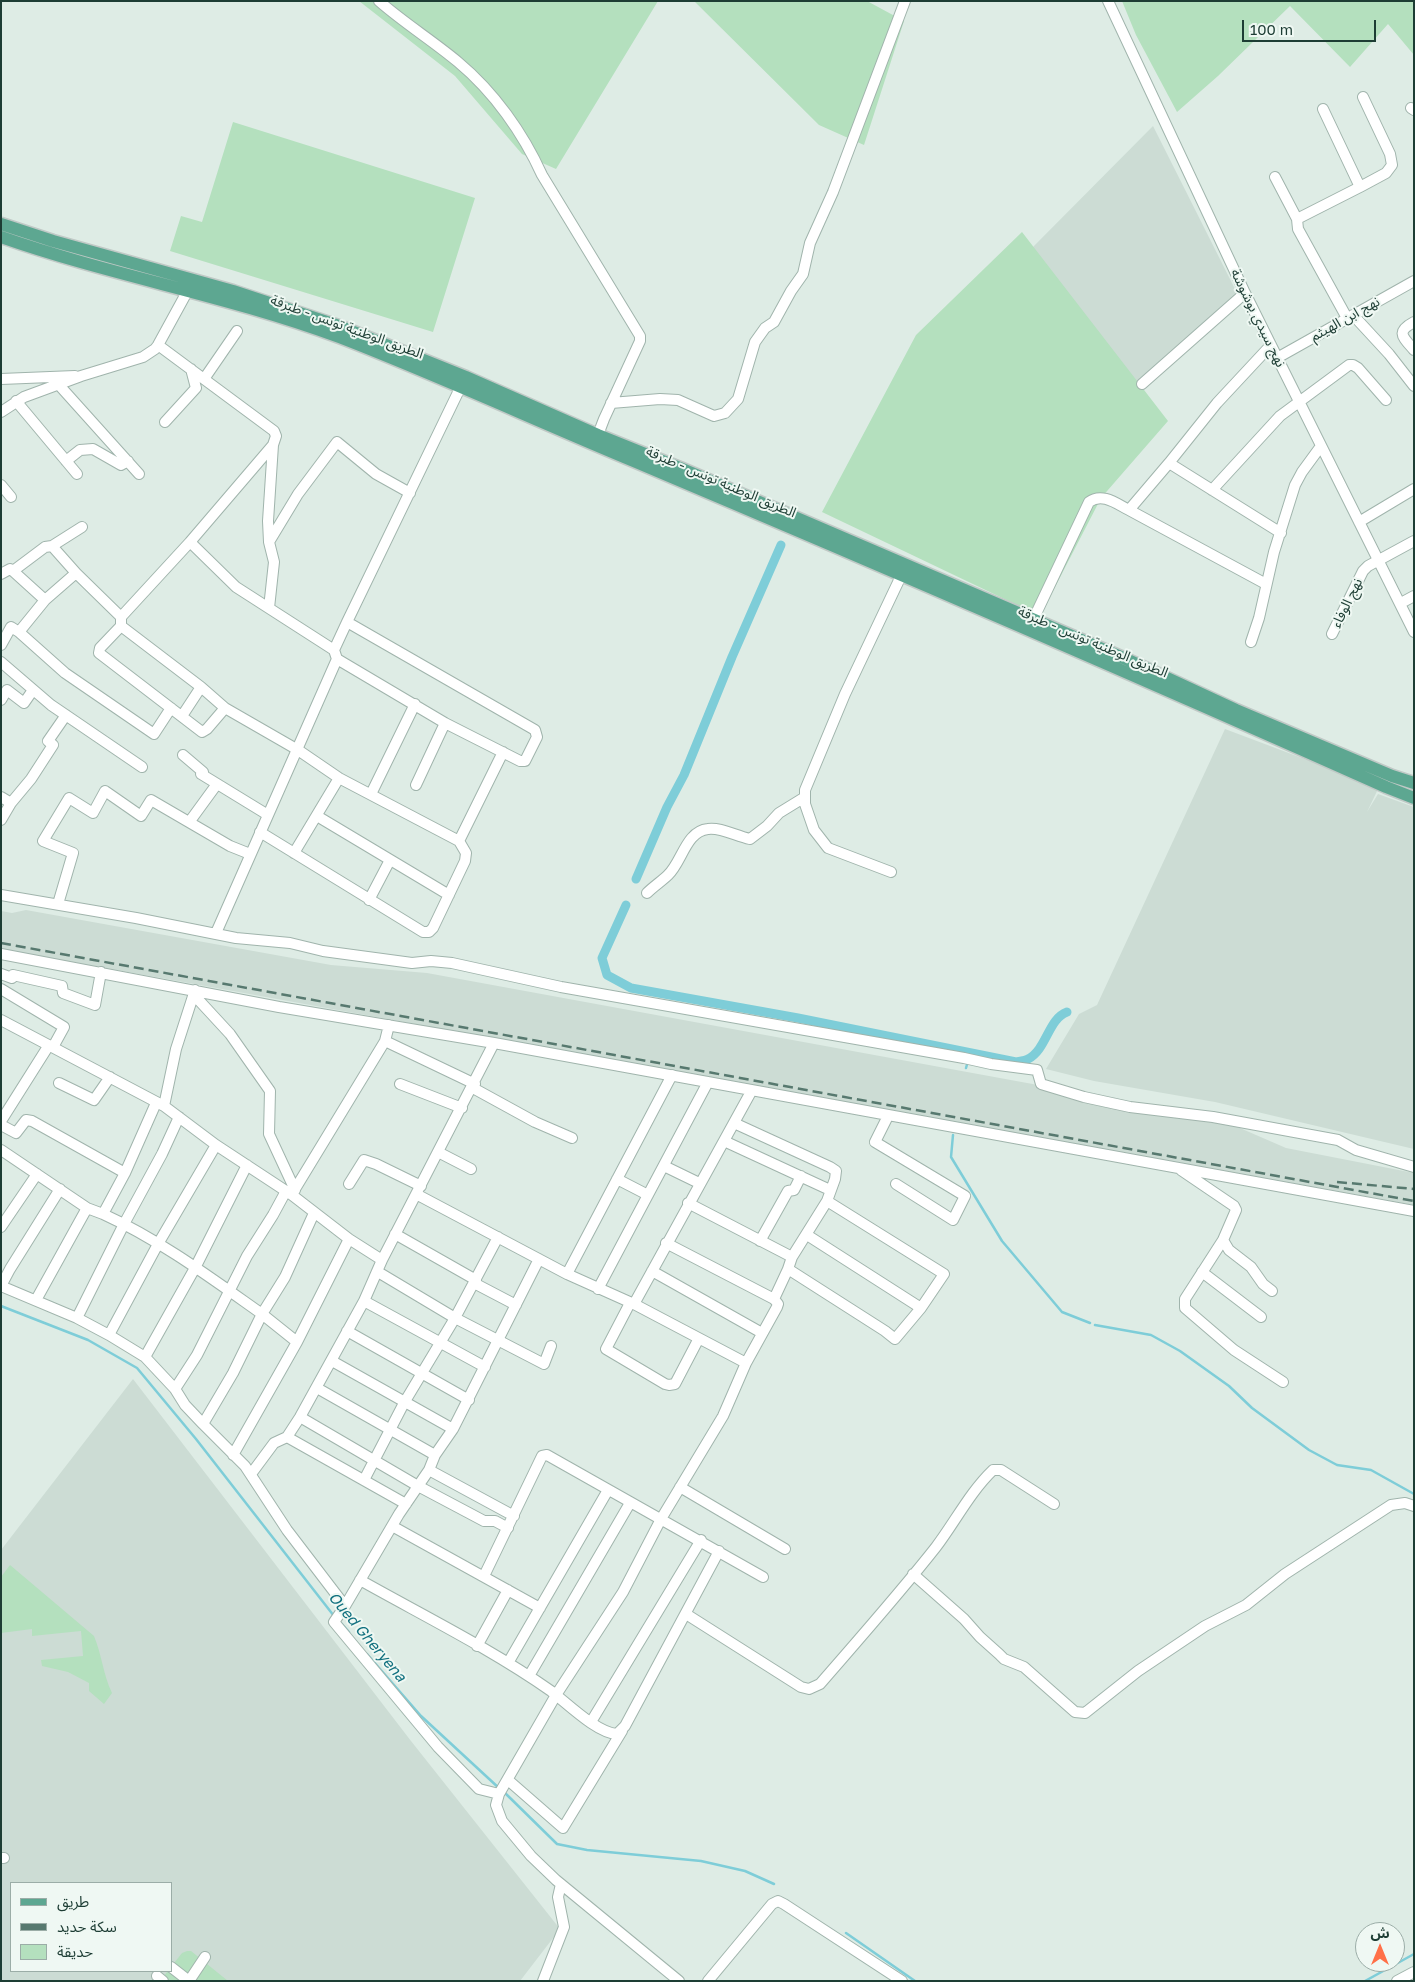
<!DOCTYPE html>
<meta charset="utf-8">
<style>
body{margin:0}
#map{position:relative;width:1415px;height:1982px;overflow:hidden;background:#deece5;font-family:"Golos Text","Noto Sans Arabic",sans-serif}
canvas{display:block}
.frame{position:absolute;inset:0;border:2px solid #1d3d34;pointer-events:none}
.legend{position:absolute;left:10px;top:1882px;width:162px;height:90px;box-sizing:border-box;background:#eff8f3;border:1px solid #9bada7;margin:0;padding:6px 9px;list-style:none;font-size:15px;color:#1d3d34}
.legend li{display:flex;align-items:center;gap:10px;height:25px}
.legend b{width:25px;border:1px solid #9bada7}
.north{position:absolute;left:1355px;top:1922px;width:50px;height:50px;box-sizing:border-box;background:#eff8f3;border:1px solid #9bada7;border-radius:50%;rotate:0deg;font-size:14px;font-weight:700;line-height:20px;text-align:center;color:#1d3d34}
.north::after{content:'';display:block;margin:auto;width:18px;height:22px;background:#ff7048;clip-path:polygon(50% 0,100% 100%,50% 72%,0 100%)}
.scale{position:absolute;left:1242px;top:20px;width:134px;height:22px;box-sizing:border-box;border:2px solid #1d3d34;border-top:0;padding-left:6px;font-size:15px;line-height:18px;white-space:nowrap;color:#1d3d34;-webkit-text-stroke:4px #eff8f3;paint-order:stroke}
</style>
<div id="map">
<canvas width="1415" height="1982"></canvas>
<div class="frame"></div>
<ul class="legend">
<li><b style="height:6px;background:#5da791"></b>طريق</li>
<li><b style="height:6px;background:#57796f"></b>سكة حديد</li>
<li><b style="height:14px;background:#b4e0be"></b>حديقة</li>
</ul>
<div class="north">ش</div>
<div class="scale">100 m</div>
</div>
<script>
const c = document.querySelector('canvas').getContext('2d');
c.lineJoin = 'round';
function paint(path, color) { c.fillStyle = color; c.fill(path, 'evenodd'); }
function trace(path, color, width, dash) { c.strokeStyle = color; c.lineWidth = width; c.lineCap = dash ? 'butt' : 'round'; c.setLineDash(dash || []); c.stroke(path); }
function write(font, color, halo, rows, align = 'center') {
  c.font = font + ' "Golos Text","Noto Sans Arabic",sans-serif'; c.lineWidth = 4; c.setLineDash([]); c.textBaseline = 'middle'; c.strokeStyle = halo; c.fillStyle = color; for (const [text, x, y, turn = 0] of rows) {
    c.save(); c.translate(x, y); c.rotate((+turn || 0) * Math.PI / 180); c.textAlign = isNaN(turn) ? turn : align; if (halo) c.strokeText(text, 0, 0); c.fillText(text, 0, 0); c.restore();
  }
}
const built = new Path2D(`
 M1153,126L1239,297L1138,384L1032,248Z
 M1225,729L1379,787L1367,812L1378,794L1414,807V1149L1215,1102L1094,1081L1046,1069L1079,1014L1097,1005Z
 M26,910L331,965L427,973L1038,1085L1226,1122L1286,1148L1414,1173V1205L1,949V911L12,913Z
 M133,1379L411,1741L560,1929L520,1981H1V1550ZM11,1883H171V1971H11Z`);
const green = new Path2D(`
 M359,1H658L556,169L522,154L455,76Z
 M694,1H867L904,21L864,145L819,125Z
 M1122,1H1414V55L1388,24L1350,67L1290,6L1218,76L1177,112L1136,35Z
 M233,122L475,198L433,332L170,251L181,216L202,222Z
 M1022,232L1168,421L1101,498L1040,616L822,512L916,335Z
 M10,1565L94,1636C102,1655 103,1674 112,1693L104,1704L89,1691V1683L68,1672L42,1666L41,1660L83,1656L81,1631L32,1636V1629L1,1633V1577Z
 M187,1951H191L228,1981H160L182,1953Z`);
const stream = new Path2D(`
 M966,1068L968,1061
 M953,1135L951,1157L1002,1241L1062,1312L1090,1323
 M1,1306L88,1340L137,1368L196,1439L334,1616
 M1095,1325L1151,1335L1180,1351L1229,1386L1252,1408L1309,1450L1337,1465L1371,1470L1414,1494
 M341,1623L349,1632
 M367,1654L421,1716L500,1789
 M504,1792L557,1844L587,1850L701,1861L745,1871L774,1884
 M846,1933L915,1981
 M1365,1981L1414,1954`);
const canal = new Path2D(`
 M636,879L667,807L684,775L732,657L781,545
 M626,905L602,958L607,975L631,988L798,1018L1016,1062C1020,1061 1025,1061 1028,1059C1047,1049 1048,1019 1067,1012`);
const minor = new Path2D(`
 M379,1C404,23 433,41 458,62C494,92 523,133 542,175L640,336V341L604,419L596,440
 M1108,1L1245,293L1414,632
 M1411,108L1414,110
 M1275,177L1297,219L1298,229L1347,318
 M1360,187L1386,173L1392,165L1390,154L1363,97
 M1297,219L1360,187L1323,109
 M1353,315L1389,354L1414,386
 M1414,322C1395,332 1403,337 1414,350
 M158,345L274,431L276,436L273,445L190,542L236,587L334,650
 M1277,358L1414,281
 M1,379L75,376
 M204,379L237,331
 M1142,384L1245,293
 M59,385L139,474
 M16,401L77,474
 M611,403L660,399L678,400L714,416L725,413L738,399L755,342L765,328L774,322L791,291L803,274L810,243L833,192L905,1
 M1,412L24,397L81,376L143,357L155,349L158,345L187,292
 M165,422L196,388L191,369
 M66,461L80,450L93,449L121,465L128,461
 M1169,463L1281,533
 M1,485L11,497
 M1212,490L1280,416L1349,365H1353L1358,368L1386,400
 M1129,510L1169,463L1217,403L1271,345
 M1359,522L1414,489
 M82,527L52,546L76,573L121,617V626L201,687L182,716
 M269,542L298,494L337,442L376,474L410,493
 M13,571L45,600
 M1,574L10,569L13,571L45,547L52,546
 M1401,603L1414,596
 M269,608L274,562L269,542L268,521L273,445
 M121,617L190,542
 M1033,620L1089,502C1102,492 1117,504 1129,510L1266,584
 M121,626L100,648L99,653L202,732L207,729L225,708L298,750L339,778L459,841L466,853L465,861L433,928L429,932H423L260,832
 M19,632L65,673L154,734L171,708
 M1332,634L1363,571L1368,566L1414,541
 M1251,642L1259,618L1274,552L1295,485L1302,472L1321,446
 M1,645L11,627L19,632L45,600L76,573
 M337,659L445,723L520,761H525L537,737L535,730L347,622
 M1,662L51,705L142,767
 M201,687L225,708
 M1,700L7,690L24,703L33,690
 M183,755L203,772L201,774L268,815
 M416,785L445,723
 M371,794L415,704
 M1,797L11,803L1,820
 M11,803L31,779L53,745L48,741L66,715
 M317,816L449,895
 M190,821L217,784
 M459,841L503,752
 M294,853L339,778
 M891,872L828,848L814,830L805,804V790L845,694L901,576
 M647,893C654,886 662,881 668,875C682,862 686,831 708,829C720,827 736,836 750,839L767,826L779,813L805,797
 M1,895L136,918L236,938L290,943L323,951L412,963L431,961L452,963L561,987L964,1058L991,1064L1037,1070L1041,1084L1084,1097L1130,1107L1213,1117L1338,1140L1356,1150L1414,1167
 M369,900L390,860
 M58,904L73,853L43,841L69,798L93,813L105,791L141,816L151,800L230,846L250,854
 M216,933L337,659L334,650L347,622L463,382
 M1,954L279,1007L494,1043L1414,1211
 M1,974L12,978L13,975L62,986L63,993L95,1005L101,972
 M1,989L64,1027L53,1047
 M194,995L230,1034L270,1091L269,1134L295,1190
 M1,1020L164,1106L216,1145L292,1195L349,1239L382,1260L494,1043
 M385,1041L475,1084
 M59,1083L94,1100L110,1077
 M400,1084L462,1108
 M473,1088L535,1122L572,1138
 M164,1106L176,1049L195,990
 M888,1116L875,1142L965,1196L953,1220L896,1184
 M1,1121L49,1045
 M734,1123L830,1167L836,1171L835,1179L827,1201L792,1257L788,1269L885,1331L895,1339L921,1308L944,1274L827,1201
 M1,1125L16,1133L26,1120L32,1121L125,1173
 M724,1141L830,1190
 M1,1150L87,1208L103,1214L125,1173L156,1103
 M438,1152L471,1169
 M664,1166L699,1183
 M1181,1170L1234,1206L1236,1210L1223,1240L1185,1299V1308L1234,1350L1283,1382
 M617,1179L648,1195
 M349,1184L364,1160L376,1164L421,1186
 M60,1189L10,1269L1,1286L77,1318L109,1335L145,1357L175,1389L185,1405L203,1424L245,1466L287,1530L345,1606L334,1622L438,1747L479,1789L499,1794
 M292,1194L385,1041L389,1025
 M416,1194L567,1274L634,1304L746,1363
 M688,1203L792,1257
 M103,1214C160,1240 211,1278 262,1314L285,1277L314,1213
 M1,1227L37,1174
 M395,1234L476,1280
 M807,1235L921,1308
 M1223,1240L1229,1250L1251,1267L1263,1284L1272,1291
 M760,1241L788,1191L794,1190L801,1176
 M666,1243L774,1299L778,1304L777,1307L746,1363L723,1416L661,1519L623,1592L556,1695L499,1794L496,1805L502,1821L531,1856L556,1880L679,1981
 M652,1271L762,1333
 M378,1272L455,1318L544,1364L551,1346
 M1202,1272L1261,1317
 M567,1274L672,1075
 M474,1283L516,1305
 M598,1289L708,1082
 M774,1299L788,1269
 M36,1300L87,1208
 M364,1301L485,1367
 M630,1303L606,1349L665,1384L669,1385L675,1384L698,1340
 M634,1304L752,1090
 M77,1318L124,1224L162,1154L179,1117
 M347,1331L469,1400
 M109,1335L158,1244L216,1145
 M145,1357L195,1268L247,1165
 M332,1361L453,1429
 M317,1388L435,1455
 M175,1389L197,1355L247,1256L273,1215L286,1191
 M300,1417L418,1486L484,1521H495L508,1528
 M203,1424L233,1373L262,1314L297,1342
 M287,1437L406,1504
 M233,1455L297,1342L349,1239
 M429,1470L514,1516
 M251,1474L274,1443L287,1437L300,1417L364,1301L382,1260
 M364,1480L404,1403L455,1318L498,1237
 M680,1487L785,1549
 M392,1526L540,1608
 M913,1574L964,1619L980,1637L999,1654L1004,1659L1024,1667L1075,1712L1085,1713L1138,1671L1205,1626L1246,1605L1285,1574L1391,1505L1405,1503L1414,1506
 M484,1576L542,1456L547,1455L763,1577
 M360,1580C424,1616 491,1649 551,1691C568,1704 597,1733 617,1734L625,1726L719,1551
 M345,1606L399,1514L429,1470L435,1455L453,1429L539,1259
 M686,1614L801,1687L809,1689L820,1684C859,1639 899,1594 936,1547C955,1522 970,1492 993,1470H1001L1054,1504
 M477,1646L508,1590
 M508,1663L608,1490
 M529,1676L630,1503
 M591,1722L701,1540
 M508,1780L563,1828L622,1731
 M1,1858H4
 M171,1967L189,1981
 M157,1976L163,1981
 M189,1981L205,1957
 M543,1981L564,1927L558,1897L561,1884
 M708,1981L772,1904L778,1901L784,1904L902,1981
 M1397,1981L1414,1972`);
const major = new Path2D(`
 M1,224L53,241L233,291L339,326L466,377L598,435L680,468L1128,660L1236,710L1392,776L1414,783
 M1,237C112,276 229,296 339,337C440,376 537,421 636,462C887,568 1137,676 1386,787L1414,798`);
const rail = new Path2D(`
 M1,943L1414,1201
 M1337,1182L1414,1189`);
const streetNames = [
 ["نهج سيدي بوشوشة",1258,318,64],
 ["نهج ابن الهيثم",1345,319,-29],
 ["الطريق الوطنية تونس - طبرقة",347,327,20],
 ["الطريق الوطنية تونس - طبرقة",721,482,23],
 ["نهج الوفاء",1347,603,-64],
 ["الطريق الوطنية تونس - طبرقة",1093,642,23]
];
const waterNames = [
 ["Oued Gheryena",367,1637,50]
];
paint(built, '#ccdcd4');
paint(green, '#b4e0be');
trace(stream, '#7ecdd8', 2.5);
trace(canal, '#7ecdd8', 9);
trace(minor, '#a0b4ac', 12);
trace(major, '#c0c9c6', 15);
trace(minor, '#fff', 10);
trace(major, '#5da791', 12);
trace(rail, '#57796f', 2.5, [10, 5]);
write('14px', '#1d3d34', '#eff8f3', streetNames);
write('italic 15px', '#11707f', '#eff8f3', waterNames);
</script>
